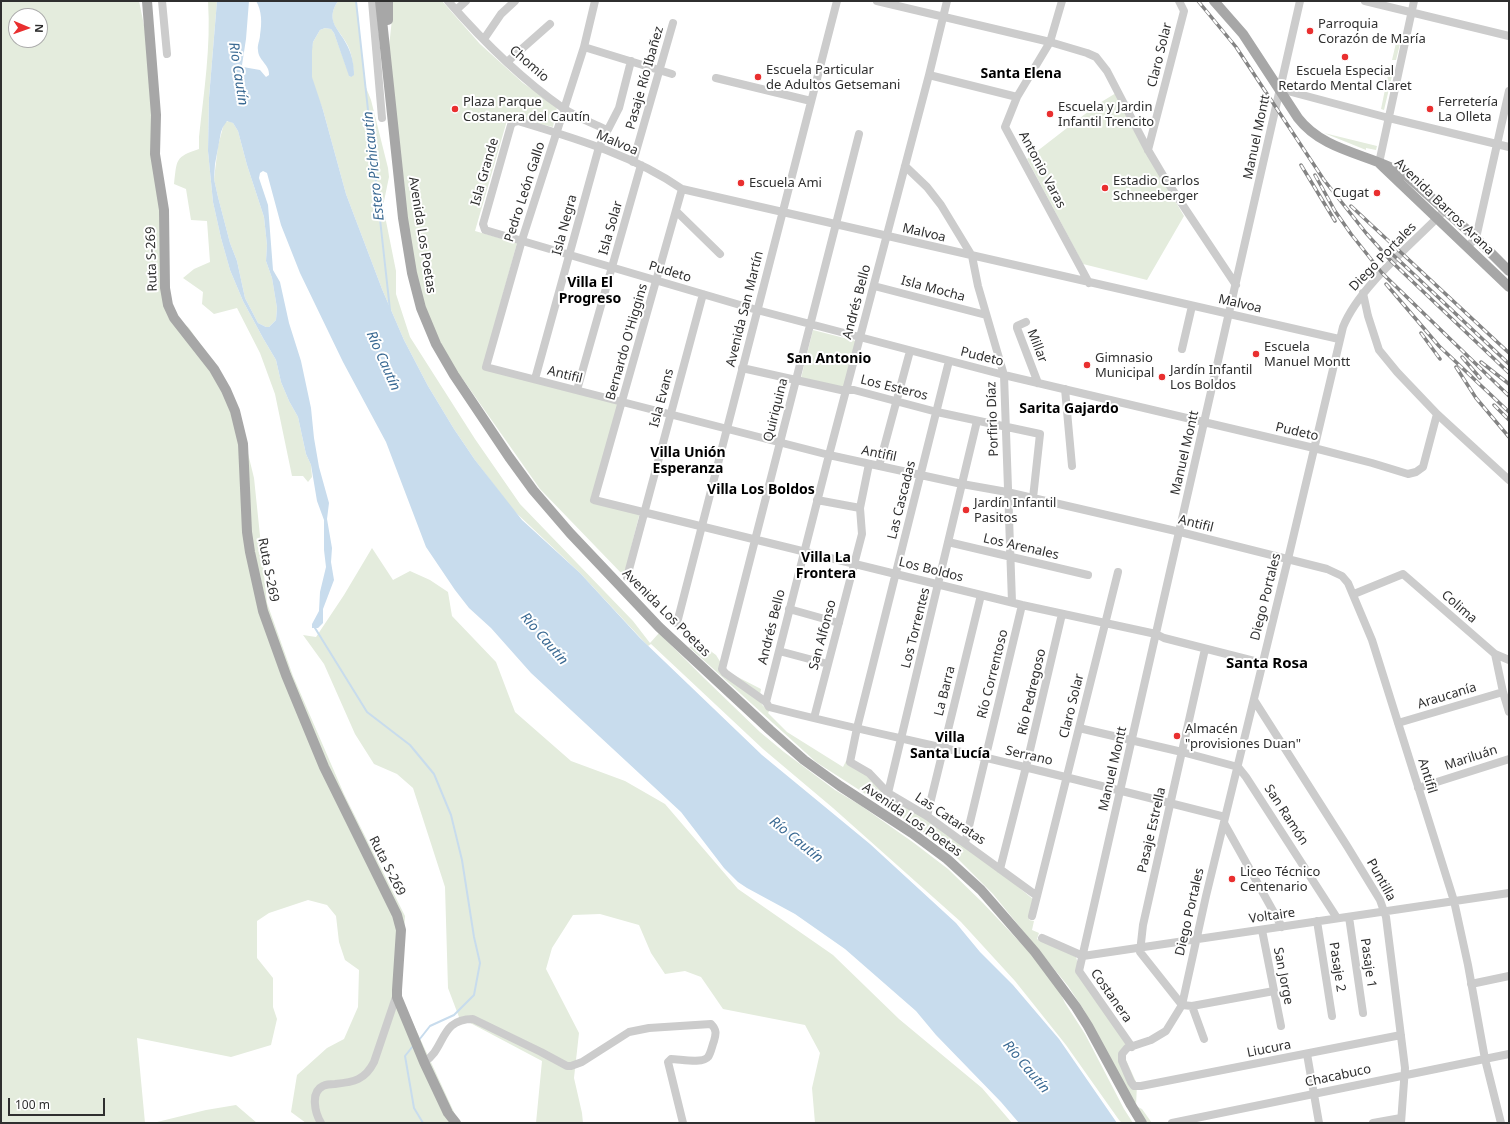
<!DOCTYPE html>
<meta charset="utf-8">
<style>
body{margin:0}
#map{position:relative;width:1510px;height:1124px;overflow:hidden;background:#fff;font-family:"Noto Sans",sans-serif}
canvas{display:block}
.frame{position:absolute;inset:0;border:2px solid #2f2f2f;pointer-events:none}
.north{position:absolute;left:8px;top:8px;width:40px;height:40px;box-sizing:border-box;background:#fff;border:1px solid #acacac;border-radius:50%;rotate:92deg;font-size:11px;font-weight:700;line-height:16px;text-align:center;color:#2f2f2f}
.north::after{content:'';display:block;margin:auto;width:14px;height:18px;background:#e92f2f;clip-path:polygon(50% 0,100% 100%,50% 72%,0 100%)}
.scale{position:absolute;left:8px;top:1098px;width:97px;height:18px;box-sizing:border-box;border:2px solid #2f2f2f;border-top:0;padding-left:5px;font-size:12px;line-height:14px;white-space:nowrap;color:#2f2f2f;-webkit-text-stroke:3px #fff;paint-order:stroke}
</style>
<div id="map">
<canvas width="1510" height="1124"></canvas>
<div class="frame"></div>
<div class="north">N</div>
<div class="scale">100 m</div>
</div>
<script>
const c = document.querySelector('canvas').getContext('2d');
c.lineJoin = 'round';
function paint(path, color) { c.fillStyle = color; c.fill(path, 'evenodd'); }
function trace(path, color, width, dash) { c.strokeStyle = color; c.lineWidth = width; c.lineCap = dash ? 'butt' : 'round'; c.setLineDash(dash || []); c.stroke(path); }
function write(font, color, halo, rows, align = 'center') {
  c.font = font + ' "Noto Sans",sans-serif'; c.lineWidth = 4; c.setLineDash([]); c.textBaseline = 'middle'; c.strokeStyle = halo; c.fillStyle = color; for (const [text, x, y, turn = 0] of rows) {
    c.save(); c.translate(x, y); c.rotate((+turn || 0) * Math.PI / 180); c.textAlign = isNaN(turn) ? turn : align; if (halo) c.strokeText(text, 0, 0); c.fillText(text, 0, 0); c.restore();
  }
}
const green = new Path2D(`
 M1,1H139L146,35L160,213L171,312L189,328L212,361L242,429L254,478L267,603L293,676L344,794L405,916L400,995L459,1123H306L291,1112L297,1075L327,1048L344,1039L358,1007L359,970L345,960L339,942L336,916L327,905L308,900L269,913L257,921V958L273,978V1007L277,1019L271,1045L231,1057L137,1038L145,1123H1ZM16,16H40V40H16Z
 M208,1H217L209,98L208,151L213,202L221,238L230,270L243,301L263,338L276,360L281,382L289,401L298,417L306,454L311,465L312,477L308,482L303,476H292L275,394L260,353L237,308L214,314L202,304L203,292L183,278L194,269L210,262L207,221L191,220L186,189L174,184C177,159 175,157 199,149V137C204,91 211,47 208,1Z
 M338,1H356L365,85L371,100L388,168L389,177L383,206L396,271V294L410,337L475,439L520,504L633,621L650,643L659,633L704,678L760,732L784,752L835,790L860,805L914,843L948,869L983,903L1031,954L1057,986L1065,1003L1085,1034L1124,1109L1133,1123H1122L1119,1120L1066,1045L1015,981L961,922L833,808L763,749L651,644L648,646L580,573L513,510L475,460L454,429L428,386L404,340L382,289L346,194L323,110L313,85L311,71L312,47L313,42L320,30L325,28L331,29L334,33L350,77L354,74C353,65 352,54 348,46C339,28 324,22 338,1Z
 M392,1H442L480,44L523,83L557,107L553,127L508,117L475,231L517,243L483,367L618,403L592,502L640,512L624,576L540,489L462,378L456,373L439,342L423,304L407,230L389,47L393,9Z
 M1396,43L1400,44L1396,60H1392Z
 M1388,75L1392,76L1384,110L1381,109Z
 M1116,93L1147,154L1184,216L1147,280L1083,264L1027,159L1098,104Z
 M229,121L233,123L238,131L247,165L264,217L267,245L266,261L272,278L277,308L276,320L269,327H266L258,323L245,298L237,261L230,243L218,197L214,179L218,146L223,127L225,122Z
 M1324,133L1377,146L1376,150L1366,148V150Z
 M813,330L856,341L843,389L801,378Z
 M372,548L393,580L410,571L430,580L448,592L452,616L496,662L515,712L571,761L625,781L665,804L738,889L833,955L899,1019L982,1088L1012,1123H815L812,1088L820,1053L805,1025L723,1009L701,977L685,971L665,974L651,953L639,925L600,914L573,915L552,948L546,969L579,1033L574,1078L582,1113L583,1123H536L542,1061L459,1017L448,988L445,887L413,788L397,774L374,764L355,734L324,664L303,635L316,637L344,595Z
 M701,644L716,655L726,671L761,689C759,700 759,705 770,710L768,713L787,732L843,767L846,761L999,871L1034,900L1029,920L1034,921L1032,930L1039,933L1037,939L1076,957L1078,964L1130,1048L1122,1051L1137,1084L1136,1106L1142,1109L1152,1123H1148L1136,1109L1084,1010L1068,986L993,894L955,856L915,826L816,762L689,647Z
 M236,1105L257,1123H153L206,1110Z`);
const water = new Path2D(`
 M217,1H249L246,39L242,65L243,67L260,70L266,77L269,75C270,65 258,60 258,50C257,45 260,40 260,35C262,23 262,11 256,1H338C324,22 340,29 348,47C352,55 354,66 354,75L351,77L349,76L334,33L331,29L325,28L320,30L313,42L312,51V77L323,110L346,194L382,289L404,340L428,386L454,429L475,460L522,520L580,573L640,638L762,755L870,844L956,923L980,952L1013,985L1059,1039L1117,1123H1019L1001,1102L936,1035L916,1011L845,949L795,914L747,888L738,882L724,868L681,812L531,673L491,628L469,608L455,590L426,547L386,442L343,362L300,273L281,225L267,173L263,171L260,173L259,178L268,205L273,270L280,282L289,323L301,361L311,408L314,438L319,467L329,503L327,519L332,548L331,562L334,580L323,609V623L318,628H312V624L319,611L320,592L326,567L324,550V520L317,501L311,465L306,454L298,417L289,401L281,382L276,360L263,338L243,301L230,270L221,238L213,202L208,151L209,98ZM227,121L233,123L238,131L247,165L264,217L267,245L266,261L272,278L277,308L276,320L269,327H266L258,323L245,298L237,261L230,243L218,197L214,179L215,164L221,132L223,127Z`);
const stream = new Path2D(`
 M356,1L390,310
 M315,628L367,712L410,745L434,774L451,815L462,860L474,937L480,963L474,995L454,1015L430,1026L419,1040
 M413,1046L405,1056L414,1108L423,1123`);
const minor = new Path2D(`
 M162,1L167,54
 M372,1L382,118
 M448,1C482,40 520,78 563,108C576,117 592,123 607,130
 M595,1L584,47L522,240L486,367L829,455L962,484L1007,492L1180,532L1327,569L1342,576L1348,583L1372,640L1454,901L1468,965L1485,1059L1501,1123
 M877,1L1050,42L1087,53L1096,57L1107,71L1148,150L1164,177L1236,285
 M1062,1L1050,42L1017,97L1005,127L1089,283
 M1365,1L1509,36
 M456,10L466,1
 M484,39L501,14L515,1
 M584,47L672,74
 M507,62L550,24
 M929,75L1017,97
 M716,78L811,101
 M1280,89L1385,117L1509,147
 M859,134L722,669L725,673L766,702L769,707C842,726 915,741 987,758C1067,777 1146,797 1225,817
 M1148,150L1184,11L1179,1
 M633,162L673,23
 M1379,163L1414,1
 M905,166L927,187L941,205L972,256L978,286L1004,375L1012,602
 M682,189L594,500L1022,605L1156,634L1164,638L1262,663
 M676,211L720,254
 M1467,247L1476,238L1509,91
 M874,286L986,315
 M1363,293L1368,316L1379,350L1397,372L1437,414L1509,480
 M1026,322L1017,326V328L1038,383
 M1339,339L682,189C633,155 574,138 518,121L514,122L511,125L483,224L485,230L757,310L1004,375L1314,448L1372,463L1408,474L1416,472L1423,467L1437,414
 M1182,349L1192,306
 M949,361L857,728L850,762L869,773L888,793L927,816L1037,896
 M742,368L841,390H854L937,412L1040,434L1033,498
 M535,379L599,147L619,108L631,61
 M1065,389L1072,466
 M577,390L641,165
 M879,466L910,351
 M817,500L860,508
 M948,542L1088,575
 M627,577L703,294
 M1354,594L1403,574L1495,654L1503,692L1509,712
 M789,609L839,623
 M677,623L837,1
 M1205,649L1143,925L1140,952L1182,1005L1192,1006L1274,991
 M779,651L828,664
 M1495,654L1509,660
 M1254,700L1347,846L1380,900L1386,917L1405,1068L1401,1123
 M766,702L829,455L929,75L947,1
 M814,718L862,534L860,508L869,464
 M1398,723L1503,692
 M1079,728L1182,752L1238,767L1246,777L1337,918
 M1418,788L1509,759
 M888,793L977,421
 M927,816L981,595
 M1224,823L1282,927
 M965,843L1022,605
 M1000,869L1026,767L1062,614
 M1032,916L1118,572
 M1349,917L1363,1013
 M1317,921L1332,1016
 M1262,930L1281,1026
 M1042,938L1083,956L1509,893
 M1471,984L1509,976
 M1192,1006L1204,1039
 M1401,1035L1141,1086H1134L1131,1082L1122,1061V1054L1127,1048L1151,1040L1166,1031L1182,1005L1206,896L1288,559L1343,327C1359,287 1411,245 1441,214
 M1132,1047L1079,971L1300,1
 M1307,1054L1319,1123
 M424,1062C446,1049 439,1019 473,1019L541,1052L567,1066H571L582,1062L629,1032L649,1028L711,1024C717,1030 716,1034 714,1041C712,1046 711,1053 708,1057C703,1064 680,1059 671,1059L668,1062L683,1123
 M321,1123C315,1113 310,1092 323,1086C327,1084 331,1084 335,1084C354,1082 365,1080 374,1062L397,994
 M1172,1123L1509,1054
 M1373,1123L1401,1118`);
const major = new Path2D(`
 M147,1L156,115L155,154L164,210L165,288L168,305L174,318L214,369L226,390L235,411L243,444L247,532L250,552L263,611L286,675L324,767L397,915L401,930L397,990V997L424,1062L448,1113L456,1123
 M380,1L403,218L412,273L421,308L436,344L454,375L509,457L533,490L570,533L659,627L770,730L804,760L840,786L912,833L947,859L981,890L1035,952L1076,1007L1088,1026L1131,1105L1142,1123
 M388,1V20
 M1214,1L1243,34L1298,118C1324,152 1371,154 1406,175L1476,238L1509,271
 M1380,164L1509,287`);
const rail = new Path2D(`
 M1198,1L1236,47L1324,180L1366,233L1392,262L1509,373
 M1301,165L1335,221
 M1315,175L1335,211L1351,234L1382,273L1509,396
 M1351,206L1509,353
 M1388,250L1509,364
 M1386,284L1439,346L1509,412
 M1421,333L1440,359
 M1462,357L1480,378
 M1481,362L1509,384
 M1456,367L1476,398L1509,437
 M1494,405L1509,420`);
const markers = [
 [1310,31,4,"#e92f2f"],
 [1345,57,4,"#e92f2f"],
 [758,77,4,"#e92f2f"],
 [455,109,4,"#e92f2f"],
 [1430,109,4,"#e92f2f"],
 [1050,114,4,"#e92f2f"],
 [741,183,4,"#e92f2f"],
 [1105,188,4,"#e92f2f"],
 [1377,193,4,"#e92f2f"],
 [1256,354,4,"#e92f2f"],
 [1087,365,4,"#e92f2f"],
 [1162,377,4,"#e92f2f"],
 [966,510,4,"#e92f2f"],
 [1177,736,4,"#e92f2f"],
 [1232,879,4,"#e92f2f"]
];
const poiNames = [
 ["Parroquia",1318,24],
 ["Corazón de María",1318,39],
 ["Escuela Particular",766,70],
 ["de Adultos Getsemani",766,85],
 ["Escuela Especial",1345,71,"center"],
 ["Retardo Mental Claret",1345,86,"center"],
 ["Plaza Parque",463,102],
 ["Costanera del Cautín",463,117],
 ["Ferretería",1438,102],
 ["La Olleta",1438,117],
 ["Escuela y Jardin",1058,107],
 ["Infantil Trencito",1058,122],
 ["Estadio Carlos",1113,181],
 ["Schneeberger",1113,196],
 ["Escuela Ami",749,183],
 ["Cugat",1369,193,"right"],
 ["Escuela",1264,347],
 ["Manuel Montt",1264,362],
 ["Gimnasio",1095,358],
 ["Municipal",1095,373],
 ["Jardín Infantil",1170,370],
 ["Los Boldos",1170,385],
 ["Jardín Infantil",974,503],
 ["Pasitos",974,518],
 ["Almacén",1185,729],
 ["\"provisiones Duan\"",1185,744],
 ["Liceo Técnico",1240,872],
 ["Centenario",1240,887]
];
const streetNames = [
 ["Claro Solar",1160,55,-76],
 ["Chomio",529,64,41],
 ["Pasaje Río Ibañez",645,78,-74],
 ["Manuel Montt",1257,137,-78],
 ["Malvoa",617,143,23],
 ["Antonio Varas",1042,170,62],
 ["Isla Grande",485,172,-74],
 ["Pedro León Gallo",525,192,-72],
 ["Avenida Barros Arana",1444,207,44],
 ["Isla Negra",565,225,-75],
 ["Isla Solar",611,228,-74],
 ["Malvoa",924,233,13],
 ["Avenida Los Poetas",422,235,81],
 ["Diego Portales",1383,257,-46],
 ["Ruta S-269",152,259,-92],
 ["Pudeto",670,272,17],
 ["Isla Mocha",933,289,15],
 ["Andrés Bello",857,302,-75],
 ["Malvoa",1240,304,13],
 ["Avenida San Martín",745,309,-76],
 ["Bernardo O'Higgins",627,342,-74],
 ["Millar",1037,346,69],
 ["Pudeto",982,357,14],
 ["Antifil",565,375,14],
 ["Los Esteros",894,388,14],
 ["Isla Evans",662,398,-75],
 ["Quiriquina",776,410,-76],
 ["Porfirio Díaz",993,419,-92],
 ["Pudeto",1297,432,13],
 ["Manuel Montt",1185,453,-77],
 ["Antifil",879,454,12],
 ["Las Cascadas",902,500,-76],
 ["Antifil",1196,524,14],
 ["Los Arenales",1021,547,13],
 ["Ruta S-269",268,570,79],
 ["Los Boldos",931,570,14],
 ["Diego Portales",1266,597,-76],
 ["Colima",1459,607,41],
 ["Avenida Los Poetas",666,613,45],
 ["Andrés Bello",772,627,-76],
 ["Los Torrentes",916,628,-76],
 ["San Alfonso",823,635,-75],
 ["Río Correntoso",993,674,-76],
 ["La Barra",945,691,-76],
 ["Río Pedregoso",1032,692,-77],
 ["Araucanía",1447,696,-17],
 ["Claro Solar",1072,706,-76],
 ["Serrano",1029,756,13],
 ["Mariluán",1471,758,-18],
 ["Manuel Montt",1113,769,-77],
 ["Antifil",1427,776,73],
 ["San Ramón",1286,815,57],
 ["Las Cataratas",950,819,34],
 ["Avenida Los Poetas",912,820,35],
 ["Pasaje Estrella",1152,830,-77],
 ["Ruta S-269",387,866,63],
 ["Puntilla",1381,880,61],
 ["Diego Portales",1190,912,-77],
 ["Voltaire",1272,916,-8],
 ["Pasaje 1",1368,963,82],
 ["Pasaje 2",1337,967,81],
 ["San Jorge",1283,976,79],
 ["Costanera",1111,996,55],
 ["Liucura",1269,1049,-11],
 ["Chacabuco",1338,1076,-12]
];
const waterNames = [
 ["Río Cautín",238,74,81],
 ["Estero Pichicautín",374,166,-96],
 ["Río Cautín",383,361,66],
 ["Río Cautín",544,639,49],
 ["Río Cautín",796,840,39],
 ["Río Cautín",1026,1067,50]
];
const neighbourhoodNames = [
 ["Santa Elena",1021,74],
 ["Villa El",590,283],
 ["Progreso",590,299],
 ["San Antonio",829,359],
 ["Sarita Gajardo",1069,409],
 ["Villa Unión",688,453],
 ["Esperanza",688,469],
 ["Villa Los Boldos",761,490],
 ["Villa La",826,558],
 ["Frontera",826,574],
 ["Villa",950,738],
 ["Santa Lucía",950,754]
];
const quarterNames = [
 ["Santa Rosa",1267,664]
];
paint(green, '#e4ecdd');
paint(water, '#c8dced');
trace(stream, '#c8dced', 2);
trace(minor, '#ccc', 8);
trace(major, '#a7a7a7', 10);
trace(rail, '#848484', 3.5);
trace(rail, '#fff', 2, [6]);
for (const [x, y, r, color] of markers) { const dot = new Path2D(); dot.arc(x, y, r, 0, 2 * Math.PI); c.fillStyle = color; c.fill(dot); trace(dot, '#fff', 1.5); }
write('13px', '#2f2f2f', '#fff', poiNames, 'left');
write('13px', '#2f2f2f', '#fff', streetNames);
write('italic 14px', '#3b6a93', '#fff', waterNames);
write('bold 14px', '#000', '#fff', neighbourhoodNames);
write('bold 15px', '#000', '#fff', quarterNames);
</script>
